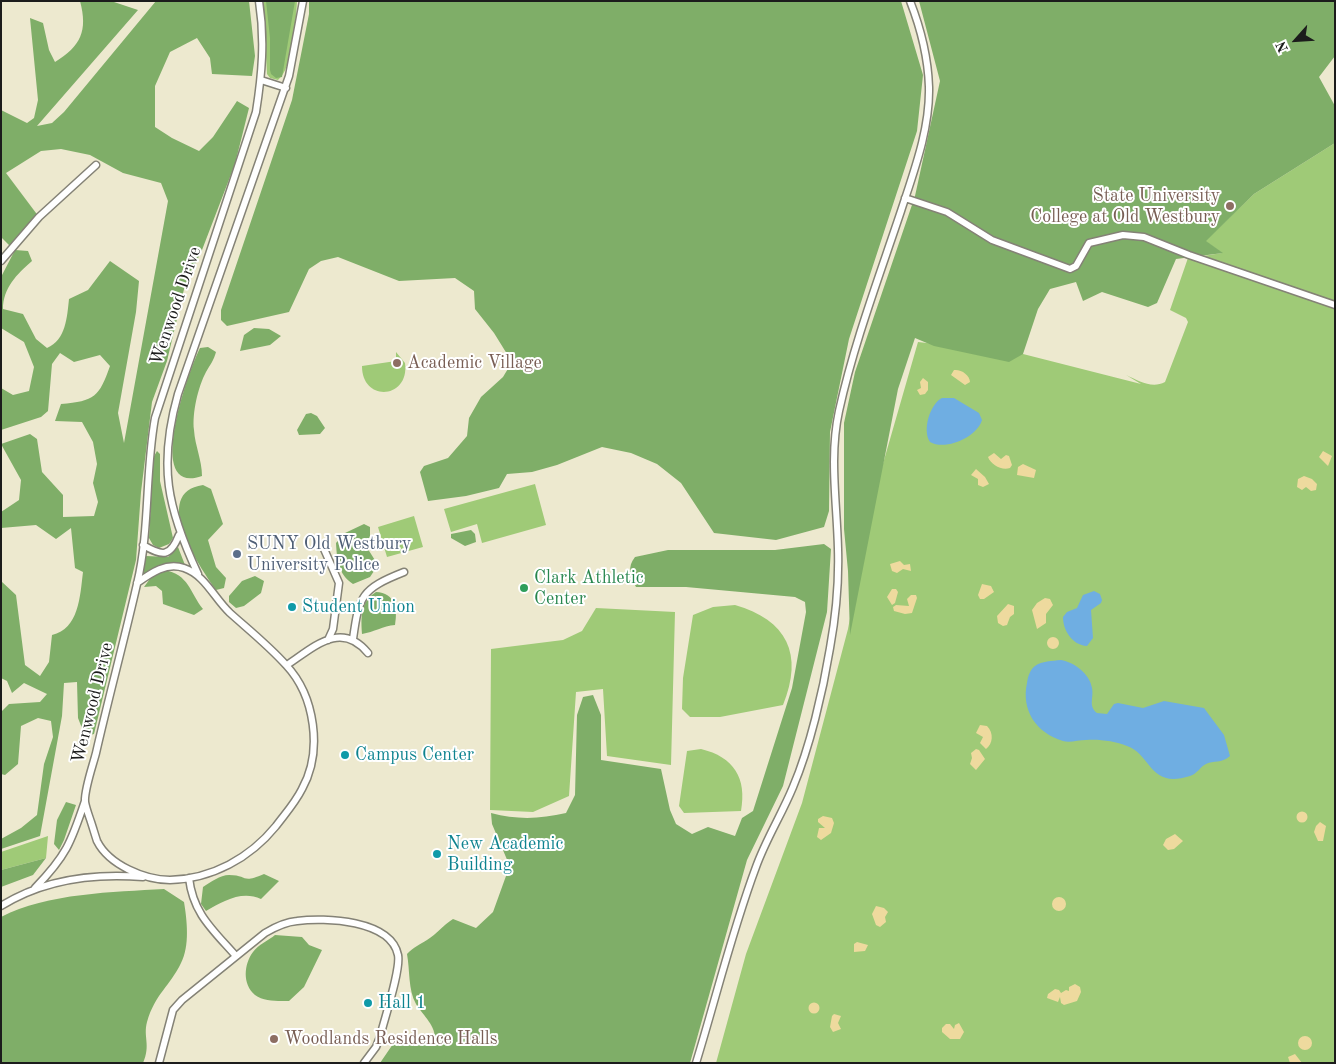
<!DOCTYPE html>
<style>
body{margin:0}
#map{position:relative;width:1336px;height:1064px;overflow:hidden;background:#ede9cf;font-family:"Old Standard TT",serif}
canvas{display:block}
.frame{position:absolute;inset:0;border:2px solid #1c1c1c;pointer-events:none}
.north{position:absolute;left:1271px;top:15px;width:50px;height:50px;-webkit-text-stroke:4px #fff;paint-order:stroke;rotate:244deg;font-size:14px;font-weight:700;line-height:20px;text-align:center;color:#1c1c1c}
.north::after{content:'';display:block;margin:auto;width:18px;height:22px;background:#1c1c1c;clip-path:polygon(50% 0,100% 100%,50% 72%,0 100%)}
</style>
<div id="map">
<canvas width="1336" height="1064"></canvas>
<div class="frame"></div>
<div class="north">N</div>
</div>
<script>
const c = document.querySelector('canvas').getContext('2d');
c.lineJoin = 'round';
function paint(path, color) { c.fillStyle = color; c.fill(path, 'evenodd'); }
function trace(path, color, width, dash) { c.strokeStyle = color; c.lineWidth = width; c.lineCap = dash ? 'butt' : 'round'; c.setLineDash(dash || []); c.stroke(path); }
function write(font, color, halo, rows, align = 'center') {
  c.font = font + ' "Old Standard TT",serif'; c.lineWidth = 4; c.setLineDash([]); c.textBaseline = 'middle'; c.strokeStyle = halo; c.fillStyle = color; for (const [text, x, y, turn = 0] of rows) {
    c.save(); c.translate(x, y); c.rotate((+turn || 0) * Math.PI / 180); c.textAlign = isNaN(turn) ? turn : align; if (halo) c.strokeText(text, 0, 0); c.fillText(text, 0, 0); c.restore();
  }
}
const green = new Path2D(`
 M263,1H297C296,20 293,68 278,80L270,78L267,74Z
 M1335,143V1063H716L746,954L802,803L848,629L859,570L861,540L918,342L1023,354L1141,384L1126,375C1139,381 1152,389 1165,382L1188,322L1186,318L1170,310L1189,255L1197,257L1222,253L1205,241L1254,194Z
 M396,352L405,363C410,399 362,403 362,366L396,361Z
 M535,484L546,525L482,543L477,524L451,532L444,509Z
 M414,516L423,547L387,557L378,527Z
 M735,605C787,620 804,654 783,705L720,717H690L682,709L683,678L693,615L713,607Z
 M596,608L675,612L671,765L607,756L603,689L576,692L569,796L533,812L490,810L491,649L563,640L582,631Z
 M701,749C734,757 747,778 741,811L684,813L679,806L687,751Z
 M48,836L46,858L1,870V852Z`);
const forest = new Path2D(`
 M80,1H111L138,10L37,126L52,123L64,112L156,1H249L255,56L252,76L212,74L210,58L197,38L170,52L155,86V127L172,138L199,151L213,137L237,101L249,108L235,164L202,250L185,285L167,361L152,402L141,492L136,560L94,734L85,736L78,718L77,682L64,683L62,716L40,836L1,849V839L21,828L37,815L44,764L53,737L51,721L38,718L21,726L18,764L5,775L1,774V712L9,704L40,702L47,694L24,683L12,693L7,681L1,678V581L16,595L25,665L40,676L49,662L52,635C79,629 80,596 83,572L75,568L71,528L56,539L36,525L1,528V512L19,500L21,480L1,444L30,434L37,439L42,472L63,495V517L94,516L98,502L93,483L97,464L93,442L82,422L55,421L61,404C95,401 99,397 110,366L100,355L74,362L60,353L52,364L48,411L41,417L1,430V388L13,395L29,391L34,367L24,342L1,328V277L15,250L28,251L32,261C17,274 3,288 3,309L23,314L36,339L47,348C66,340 67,317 69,299L88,290L110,261L139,281L136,312L118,413L124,443L168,201L161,183L123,173L90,155L61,149L41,151L6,173L39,217L12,248L1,237V110L27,123L34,118L38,100L30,18L43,23L49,50L55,62C81,46 88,31 80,1Z
 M266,1H295L282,77L276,78L271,74L270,70V38Z
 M309,1H901L923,75L917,131L849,339L830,432L829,511L824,527L776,540L714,533L681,483L657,464L631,453L602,447L557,465L532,472L507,474L499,488L466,496L428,501L420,472L424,466L448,458L467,436L469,418L481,397L503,377L512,362L494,333L475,309L474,291L455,278L399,281L338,257L321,261L309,269L289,312L227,326L221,320V310L292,100L309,14Z
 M919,1H1335V56L1319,77L1335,106V143L1254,194L1206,241L1223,253L1176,259L1157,303L1148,307L1102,292L1083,301L1076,282L1050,289L1038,309L1023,354L1009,362L934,346L915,338L898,389L850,635L848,571L844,529V423L855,372L915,196L940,81Z
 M254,328L269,329L281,336L270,345L240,351L244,335Z
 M208,347L216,352C214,360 210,365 206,372C198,387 192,413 194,430C195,446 202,460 202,476C143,497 189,369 200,348Z
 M311,413L317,416L325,428L320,434L299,435L297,430L306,414Z
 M157,451L160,454V481L173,538L169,544L159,548L153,545L149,538L153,458Z
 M203,485L211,489L223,524L208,540L216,567L226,578L224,588L216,590C199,566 150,493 203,485Z
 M364,524L370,527V536L366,546L378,565L370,577L353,584C338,574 337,560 336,543L345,533Z
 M471,530L475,534L476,542L465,546L451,538V534Z
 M824,544L831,549L827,612L783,786L747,860L690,1063H380L393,1044L414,1042L429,1045L435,1041C436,1025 424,1017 416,1004C408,990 410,970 407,954C414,947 419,945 427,940C437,934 443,925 453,919L476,928L493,912L506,876L508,862L492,824L491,813C517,820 540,819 566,813L575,795L577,715L583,697L593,695L601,715V760L661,769L670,810L676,824L692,834L708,827L735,836L742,818L753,811L792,688L806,612L805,602L795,597L686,587H636C630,576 627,567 635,557L668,550H775Z
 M178,547L185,565C169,562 155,565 142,575L146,556L168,557Z
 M164,570C189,574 190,593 203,609L194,615L163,604L162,591L156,586L144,587L152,576Z
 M255,576L264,581L261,593L244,606L236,608L229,602V596L242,581Z
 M376,592C395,593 398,608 395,625C383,626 374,632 362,634C361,617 360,602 376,592Z
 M66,802L76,805L64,840L59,850L54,844L57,820Z
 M46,858L33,875L1,887V870Z
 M264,874L279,881L261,899C242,890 223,901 206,911L201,904L203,887C211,882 220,875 229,875C248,875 241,884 264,874Z
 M164,889L184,902C187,920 190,946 181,963C170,986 155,994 147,1022C143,1037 151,1045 143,1063H1V917C47,893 114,892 164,889Z
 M275,935L302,937L309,945L322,950L304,987L289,1001C279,1001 264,1002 255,995C242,984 244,964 253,952C258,945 269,940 275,935Z`);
const sand = new Path2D(`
 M954,370C961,369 970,375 970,382L965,385L951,375Z
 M923,378L928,382V390L925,394L920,395L917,390L921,388L920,382Z
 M1323,451L1332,456L1328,466L1319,457Z
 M994,453L1001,459L1006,455L1009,456L1012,465L1010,468C1002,471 991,465 988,457Z
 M1023,464L1036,470L1034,478L1017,475L1018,467Z
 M976,469L985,477L989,484L983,487L978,485V479L971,475Z
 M1304,476L1312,479L1317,484L1316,490L1311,491L1306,487L1302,490L1297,487L1298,479Z
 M900,561L904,565L910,564L911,571L903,569L897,573L892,571L890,564Z
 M982,584L991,586L994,592L984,599H980L978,595Z
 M892,589H896L898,592L895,603L892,605L887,597Z
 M911,595H916L917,598L912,613L905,614L894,611L893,607L896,605L909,606L907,599Z
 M1045,598L1050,599L1053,605L1046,614V623L1037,629L1032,610L1037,603Z
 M1008,604L1014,606V614L1010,617L1007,625L1003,626L998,623L997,616Z
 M1047 643a6 6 0 1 1 12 0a6 6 0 1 1-12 0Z
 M980,725L987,726C994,733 993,744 986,749L980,743L983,737L976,733Z
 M976,749L979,750L985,759L976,770L970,764L972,758L971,753Z
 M1296.5 817a5.5 5.5 0 1 1 11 0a5.5 5.5 0 1 1-11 0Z
 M823,816L832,818L834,823L831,833L821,840L817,837L819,828H825L818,822V819Z
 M1320,822L1326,826L1323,841H1318L1314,832L1316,826Z
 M1175,834L1183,841L1174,849L1168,850L1163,845L1166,839Z
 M1052 904a7 7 0 1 1 14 0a7 7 0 1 1-14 0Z
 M876,906L884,908L888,912L885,917L886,922L880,927L876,925L872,914Z
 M857,942L868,945L865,951L854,952V944Z
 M1075,984L1080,987L1081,992L1077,1001L1064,1005L1061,1003L1060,997L1058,1002L1047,998L1048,994L1055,989L1059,990L1061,993L1066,990L1069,991V987Z
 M808.5 1008a5.5 5.5 0 1 1 11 0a5.5 5.5 0 1 1-11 0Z
 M834,1014L841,1016L838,1023L841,1029L833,1032L830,1027L832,1016Z
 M959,1023L964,1032L960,1039H950L942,1032V1028L946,1024H950L954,1029L955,1025Z
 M1298 1043a7 7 0 1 1 14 0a7 7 0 1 1-14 0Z
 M1295,1054L1302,1063H1290L1288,1057Z`);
const water = new Path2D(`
 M942,398H954L979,413L982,420C977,437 946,451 930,442C922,430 930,404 942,398Z
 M1094,591L1100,594L1102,600L1101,603L1091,610L1093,638L1087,646C1072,645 1063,630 1063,617L1067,612L1077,608L1083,595Z
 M1061,660C1074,662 1090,674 1092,688C1094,698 1088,706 1097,713L1107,714L1114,704L1118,703L1143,708L1164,701L1204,708L1224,735L1230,756C1221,764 1214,760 1206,764C1200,767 1197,774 1190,776C1149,789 1152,755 1127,746C1115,741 1099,739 1086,740C1078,740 1070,743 1063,741C1036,733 1021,710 1027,683C1028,676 1030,670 1035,666C1042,661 1052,661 1061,660Z`);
const minor = new Path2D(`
 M261,80L286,88
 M905,198L947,212L992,240L1070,269L1076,266L1089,243L1123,235L1144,237L1189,255L1335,305
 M1,261L39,217L96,165
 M143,545C162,556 170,558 179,535
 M324,549L339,583L333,629L328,640
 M198,574C167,508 158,465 178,394L289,76L303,1
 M137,583C151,573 166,562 184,568C205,575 214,598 230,613C249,630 269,646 286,665C315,696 323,751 302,789C295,803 285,814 276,826C250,858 212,879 170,880C145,880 109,865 97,841C95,835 93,828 91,822C89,816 86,808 85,802C84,790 93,765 96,753C109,696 124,641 137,584C150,530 145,473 155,418L256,112C262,74 265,40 259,1
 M353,639C359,596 361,589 404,572
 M287,665C314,647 341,620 368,653
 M189,878C193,913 212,929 235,955
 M35,888C66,856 71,843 85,801
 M1,906C44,879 93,873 143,877
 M159,1063L173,1010L182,1000L265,933C275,927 285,922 297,921C325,917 391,920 398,955C401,970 384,1020 380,1037L376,1047L364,1063
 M696,1063C716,998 732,931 756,867C766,839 782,814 793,787C810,747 823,691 830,648C836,615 839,582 838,549C837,503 829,457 839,411C854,343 879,277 901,211C914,171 930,129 929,87C928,57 921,29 910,1`);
const markers = [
 [1230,206,5,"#8d6e63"],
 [397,363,5,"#8d6e63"],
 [237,554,5,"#5c6f8a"],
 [524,588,5,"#2e9e5b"],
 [292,607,5,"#0f9aa8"],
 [345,755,5,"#0f9aa8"],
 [437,854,5,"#0f9aa8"],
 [368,1003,5,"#0f9aa8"],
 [274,1039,5,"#8d6e63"]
];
const educationNames = [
 ["State University",1220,196,"right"],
 ["College at Old Westbury",1220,217,"right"],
 ["Academic Village",407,363],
 ["Woodlands Residence Halls",284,1039]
];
const streetNames = [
 ["Wenwood Drive",176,306,-71],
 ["Wenwood Drive",93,703,-76]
];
const serviceNames = [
 ["SUNY Old Westbury",247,544],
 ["University Police",247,565]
];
const leisureNames = [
 ["Clark Athletic",534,578],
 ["Center",534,599]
];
const cultureNames = [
 ["Student Union",302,607],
 ["Campus Center",355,755],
 ["New Academic",447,844],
 ["Building",447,865],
 ["Hall 1",378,1003]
];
paint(green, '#9fca77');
paint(forest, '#7fae68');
paint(sand, '#eeda9e');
paint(water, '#6faee2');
trace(minor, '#848276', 9);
trace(minor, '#fff', 6);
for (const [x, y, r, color] of markers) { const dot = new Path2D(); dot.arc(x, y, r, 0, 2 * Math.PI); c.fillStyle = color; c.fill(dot); trace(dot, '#fff', 2); }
write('18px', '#785e54', '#fff', educationNames, 'left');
write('18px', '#1c1c1c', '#fff', streetNames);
write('18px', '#4e5e75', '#fff', serviceNames, 'left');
write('18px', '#27864d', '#fff', leisureNames, 'left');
write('18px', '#0d838f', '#fff', cultureNames, 'left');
</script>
